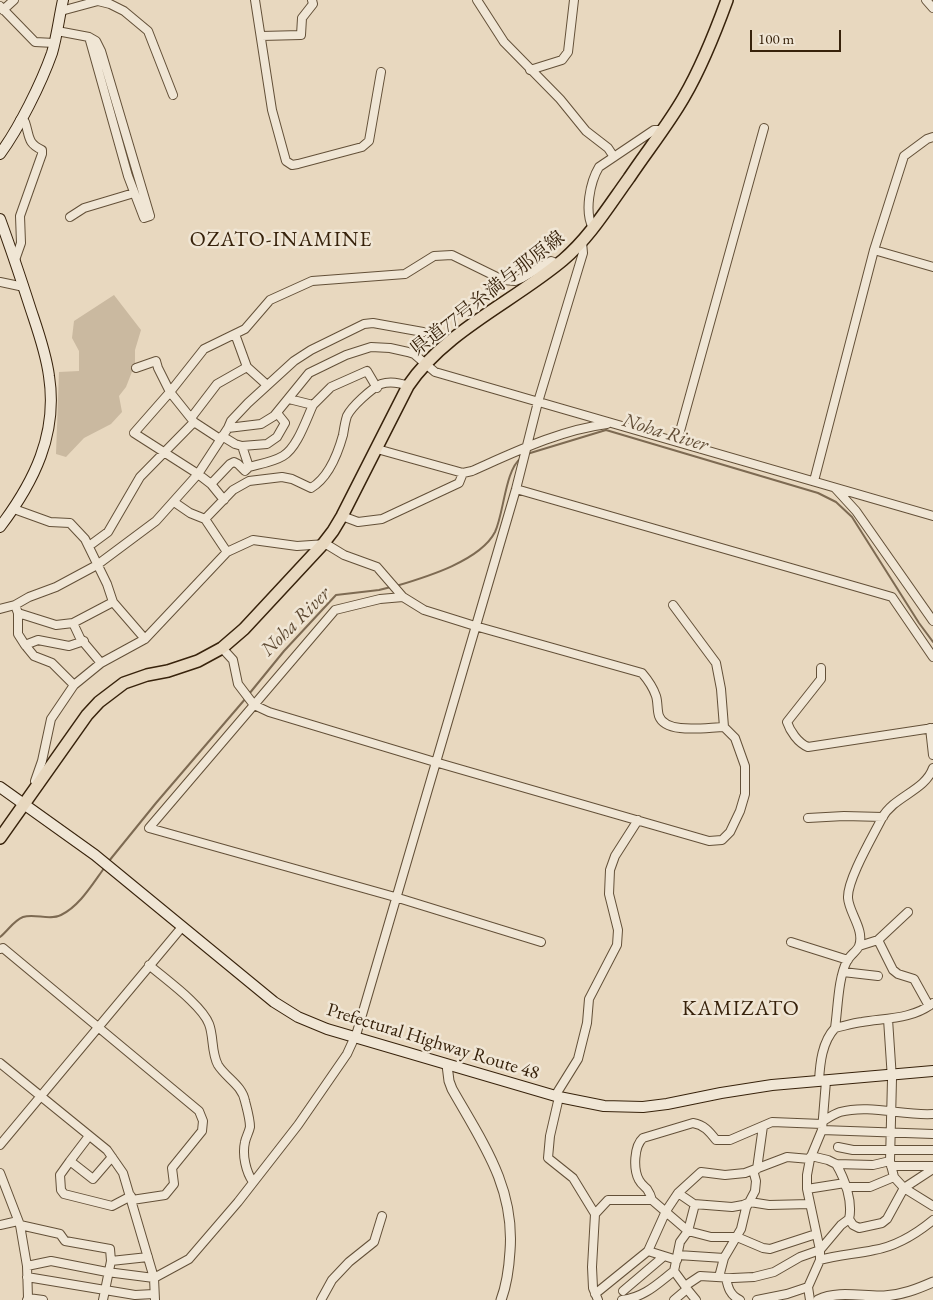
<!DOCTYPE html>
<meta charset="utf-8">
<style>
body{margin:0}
#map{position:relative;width:933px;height:1300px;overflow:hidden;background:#e8d8bf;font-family:"EB Garamond",serif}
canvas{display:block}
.scale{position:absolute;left:750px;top:30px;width:91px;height:22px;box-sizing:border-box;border:2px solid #37220b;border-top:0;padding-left:6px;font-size:15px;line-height:18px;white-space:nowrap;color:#37220b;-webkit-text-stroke:4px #f0e6d5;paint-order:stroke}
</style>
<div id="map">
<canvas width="933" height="1300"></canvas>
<div class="scale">100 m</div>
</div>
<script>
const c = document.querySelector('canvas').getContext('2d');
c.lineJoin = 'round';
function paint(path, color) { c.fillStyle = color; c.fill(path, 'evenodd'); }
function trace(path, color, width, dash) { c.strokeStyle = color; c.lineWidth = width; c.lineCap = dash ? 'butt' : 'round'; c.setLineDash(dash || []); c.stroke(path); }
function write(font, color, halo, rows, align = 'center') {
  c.font = font + ' "EB Garamond","Noto Serif JP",serif'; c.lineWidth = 5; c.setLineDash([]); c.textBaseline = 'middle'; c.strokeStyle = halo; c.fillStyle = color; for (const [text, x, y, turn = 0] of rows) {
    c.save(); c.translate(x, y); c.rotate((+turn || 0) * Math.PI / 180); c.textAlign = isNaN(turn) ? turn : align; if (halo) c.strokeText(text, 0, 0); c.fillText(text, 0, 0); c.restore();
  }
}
const green = new Path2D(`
 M114,295L141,330L135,350V364L126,387L119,396L122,412L111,424L84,438L66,457L56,454L59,372L79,371V351L72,338L74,321Z`);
const stream = new Path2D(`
 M527,454L606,430L818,493L836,502L852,517L919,623L933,642
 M396,586C426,577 480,561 495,532C504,513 505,470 521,458
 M249,694L284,651L336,595L379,590L391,587
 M109,861L156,803L246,698
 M0,937C8,931 13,921 23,917C35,913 49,921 61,915C80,906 93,883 105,867`);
const minor = new Path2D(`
 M255,0L272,110L286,161L292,165L298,164L362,147L369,141L381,72
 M477,0L504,42L560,99L586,131L608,148L614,157
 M926,0L933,8
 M0,6L35,42L54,43
 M3,10L14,0
 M61,11L98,1L110,4L124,11L148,31L173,95
 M57,31L89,37L96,41L101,51L150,216L144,218L128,176L89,37
 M261,36L301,35L302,18L313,4L312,0
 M530,70L562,60L568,52L574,0
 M70,217L84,208L134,193
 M593,228C584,212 590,182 599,167L654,130H663
 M874,250L933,267
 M15,260L21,243L20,216L42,154V150C27,143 30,137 25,122L20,120
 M0,282L24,287
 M235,334L247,367L267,385
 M136,368L156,361L158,368L170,392L134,433L198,474L211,484L224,500
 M289,399L313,405L331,387L367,371L377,388
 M191,418L217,384L247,367
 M228,428L231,421L248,403L294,361L311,350L364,324L373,323L423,332
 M222,436L235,444L242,446L267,444L277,437L285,423L277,413
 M220,439L194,422L170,392L204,349L245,329L270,300L312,281L405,274L434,256L452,255L503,280L515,281L522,278L551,261L558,264
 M677,442L764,128
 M242,446L249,467L246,470
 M377,449L463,473L472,471C515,452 560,430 607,424
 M249,467C260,464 273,462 283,456C297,448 306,420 313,405
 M814,481L874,250L904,156L927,139L933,137
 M211,484L230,464L234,462L238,464L245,471
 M835,488L856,511L933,621
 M516,489L892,597L933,657
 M174,502L190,513L205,519L227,552
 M14,509L50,522L70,523L85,539L107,584L113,602L145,639
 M342,516L358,522L382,519L459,483L463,473
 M205,519L233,490L249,481L282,477L292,479L311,488C328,478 338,453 343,435C344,429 345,422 347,416C352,406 371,389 381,384C390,381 400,383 408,386
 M89,546L108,532L140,477L194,422
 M403,597L380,599L335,610L149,828L395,897L541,942
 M15,605L18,613V634L25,645L34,656L52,663L74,685
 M0,609L15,605L29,597L56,587L97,565L156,521L198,474L228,428L261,424L274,416L309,373L346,355L371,347L390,348L408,352L414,354L435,372L933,516
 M18,613L56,625L73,623L113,602
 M73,623L80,638L101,663
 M25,645L38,640L69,646L84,641
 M222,648L233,660L238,684L254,705L269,712L435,762L709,841L722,840L730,832L740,811L745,794V766L735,738L724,727L721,689L716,663L673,605
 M821,668V679L787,722C790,731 798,743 808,747L933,728
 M930,728L933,755
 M39,785L35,781L42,761L51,719L74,685L101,663L145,639L227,552L253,540L297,546L326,544L344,555L377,567L403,597L424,610L475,626L642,673C648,680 653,687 656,696C658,702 657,710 659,716C666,735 708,727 724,727
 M808,818L844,816L883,817
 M878,940L893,970L898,974L914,979L929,1006
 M791,942L848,960
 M859,946L878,940L908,912
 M0,949L3,948L199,1111L203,1121L202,1131L172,1168L174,1184L165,1195L132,1200
 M149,965C165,979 202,1005 209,1024C214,1037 211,1052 218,1065C226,1078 242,1085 245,1101C247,1109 250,1119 250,1127C249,1132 246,1137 245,1142C242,1155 246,1172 253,1182
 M843,972L878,976
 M888,1019L892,1079L890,1161L894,1177L904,1188L933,1206
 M835,1028C844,1026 853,1023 862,1022C887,1018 913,1019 933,1003
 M0,1063L107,1150L123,1173L154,1278L155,1300
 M819,1081C820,1063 822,1042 835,1028C838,1008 838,978 847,961C850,955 857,951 859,946C865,930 849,913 848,898C847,880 873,836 882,818C894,796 925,791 933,768
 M555,1096L578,1059L587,1023L589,999L617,945L618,930L609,894L610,870L615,856L638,820
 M559,1097L550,1136L548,1158L573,1178L595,1214
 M823,1121C828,1118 834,1114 840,1112C870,1104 903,1116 933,1114
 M822,1130L933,1134
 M89,1136L70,1161L93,1179L112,1157
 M0,1145L182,927
 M838,1147L853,1150H933
 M811,1156L828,1160L836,1164L873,1165L890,1161
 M70,1161L60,1175L61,1190L64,1194L112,1206L131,1196
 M891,1166H933
 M757,1169L763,1126
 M0,1173L20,1225L27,1266L28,1298L27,1300
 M846,1187H870L894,1177
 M807,1189L845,1183
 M678,1193L694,1204L732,1207L743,1205L750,1202L769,1205L810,1204
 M652,1200C651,1196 649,1192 647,1189C644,1186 641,1184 639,1180C633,1169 634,1146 643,1138L693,1123C704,1125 709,1131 716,1140H730L772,1122L822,1124
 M849,1219L853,1225L859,1228L882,1223L887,1219L904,1188L933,1169
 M0,1225L18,1221
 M20,1225L60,1234L65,1241L110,1249L111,1261L103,1300
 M648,1251L677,1260
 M678,1255L724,1258
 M820,1260C838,1255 856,1254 874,1250C897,1246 916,1234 933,1220
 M111,1261L148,1257
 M27,1266L51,1261L107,1272L154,1278L189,1259L238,1202L298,1125L347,1054L357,1032L516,489L538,402L583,253L582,242
 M674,1271L685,1286L700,1276L733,1278L754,1277L774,1272L800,1257L820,1250L841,1225L849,1219C853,1202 845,1179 836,1164
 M27,1277L135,1295L154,1294
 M719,1277L724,1258L741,1229L746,1208L755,1191L756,1181L753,1170
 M726,1278C728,1288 730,1295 740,1300
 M687,1289L696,1300
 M623,1291L663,1257
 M595,1294L648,1251L666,1211L678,1193L701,1172L725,1175L745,1173L787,1157L810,1159
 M28,1298L43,1300
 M321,1300L332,1280L349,1262L374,1242L382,1216
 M598,1300L593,1288L592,1267L595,1214L608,1200H652L688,1231L711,1237H737L763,1248L770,1249L816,1234
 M622,1300C645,1297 657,1284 674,1271L680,1242L688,1231L695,1204
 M674,1300L687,1289L685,1286
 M757,1300L787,1294L808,1287
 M810,1300L808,1287L820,1260V1250L807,1189V1175L810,1159L822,1130L826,1081`);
const tertiary = new Path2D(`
 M447,1065L449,1081L452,1089C482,1142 515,1187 510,1251C509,1268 507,1284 501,1300
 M818,1300C838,1290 863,1297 884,1296C902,1295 917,1289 933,1282`);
const secondary = new Path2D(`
 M0,154C19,128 41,84 52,53C57,36 59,18 63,0
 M0,219C11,249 21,279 31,310C38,331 46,353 49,376C58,434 34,482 0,527
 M0,787L95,855L274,1002L298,1017L327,1029L559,1097L604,1106L643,1107L667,1104L721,1093L772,1085L933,1071`);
const primary = new Path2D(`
 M0,838L87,715L99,702L124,683L147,675L168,671L198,661L222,648L244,629L323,544L333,531L342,516L408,386C445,331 513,302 563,260C590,237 608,207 629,178C647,151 668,125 684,97C702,66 715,33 727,0`);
const streetNames = [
 ["県道77号糸満与那原線",488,294,-38],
 ["Prefectural Highway Route 48",433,1042,17]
];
const waterNames = [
 ["Noha River",665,433,17],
 ["Noha River",296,622,-45]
];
const quarterNames = [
 ["OZATO-INAMINE",281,240],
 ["KAMIZATO",741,1009]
];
paint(green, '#cab9a0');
trace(stream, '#7d6a52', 2);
trace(minor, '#635038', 10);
trace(tertiary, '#635038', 11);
trace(secondary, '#37220b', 12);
trace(primary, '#37220b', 14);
trace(minor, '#f0e6d5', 8);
trace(tertiary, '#f0e6d5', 9);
trace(secondary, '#f0e6d5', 10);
trace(primary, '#e8d8bf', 11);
write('19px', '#37220b', '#f0e6d5', streetNames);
write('italic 20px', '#604c35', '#f0e6d5', waterNames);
c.letterSpacing = '1px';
write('21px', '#37220b', '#f0e6d5', quarterNames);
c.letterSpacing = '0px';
</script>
